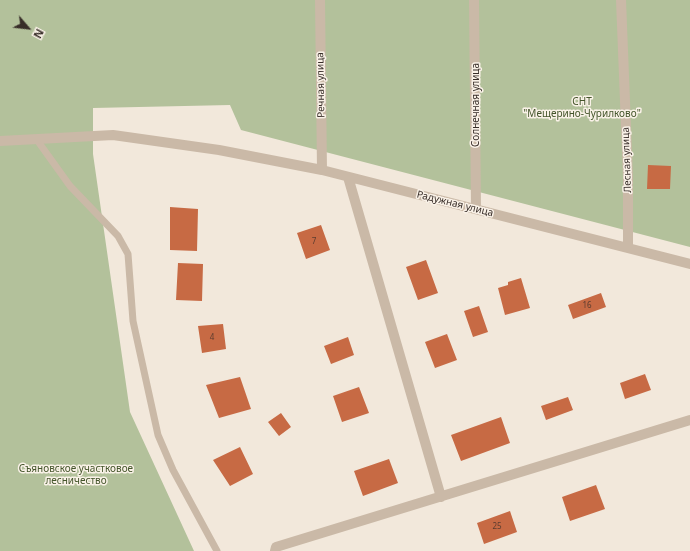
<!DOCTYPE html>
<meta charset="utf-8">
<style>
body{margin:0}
#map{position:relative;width:690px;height:551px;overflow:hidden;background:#f2e8db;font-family:"Noto Sans",sans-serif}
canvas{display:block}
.north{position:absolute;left:8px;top:8px;width:40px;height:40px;-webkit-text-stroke:3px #faf2e8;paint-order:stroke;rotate:118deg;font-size:11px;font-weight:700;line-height:16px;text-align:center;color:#372d28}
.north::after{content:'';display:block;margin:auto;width:14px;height:18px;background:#372d28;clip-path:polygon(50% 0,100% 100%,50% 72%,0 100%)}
</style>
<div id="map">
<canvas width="690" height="551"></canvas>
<div class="north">N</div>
</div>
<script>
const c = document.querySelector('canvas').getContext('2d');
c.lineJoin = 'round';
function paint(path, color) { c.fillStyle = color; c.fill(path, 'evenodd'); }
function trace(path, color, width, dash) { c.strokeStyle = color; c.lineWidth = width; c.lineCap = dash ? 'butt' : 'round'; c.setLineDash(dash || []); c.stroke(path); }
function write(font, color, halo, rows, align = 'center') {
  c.font = font + ' "Noto Sans",sans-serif'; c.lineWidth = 3; c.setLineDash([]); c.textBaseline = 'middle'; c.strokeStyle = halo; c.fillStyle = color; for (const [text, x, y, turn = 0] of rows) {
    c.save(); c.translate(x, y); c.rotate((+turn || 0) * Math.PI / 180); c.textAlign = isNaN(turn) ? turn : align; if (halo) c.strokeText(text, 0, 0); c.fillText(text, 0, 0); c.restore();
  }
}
const green = new Path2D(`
 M0,0H690V247L241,130L230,105L93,108V154L130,412L194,551H0Z`);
const building = new Path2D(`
 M648,165L671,166L670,189H647Z
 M170,207L198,209L197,251L170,250Z
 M321,225L330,250L306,259L297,233Z
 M426,260L438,293L418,300L406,267Z
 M178,263L203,264L202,301L176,300Z
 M521,278L530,308L505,315L498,288L508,285V282Z
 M601,293L606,307L573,319L568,305Z
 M479,306L488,332L473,337L464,311Z
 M223,324L226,349L202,353L198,326Z
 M447,334L457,360L435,368L425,342Z
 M348,337L354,355L331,364L324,346Z
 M645,374L651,390L625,399L620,383Z
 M240,377L251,409L219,418L206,385Z
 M359,387L369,413L342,422L333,396Z
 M568,397L573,410L546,420L541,406Z
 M281,413L291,427L279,436L268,422Z
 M501,417L510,443L461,461L451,435Z
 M240,447L253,474L230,486L213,460Z
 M389,459L398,483L363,496L354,471Z
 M596,485L605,509L570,521L562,497Z
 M510,511L517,532L484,544L477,523Z`);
const lane = new Path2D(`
 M37,140L70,186L118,236L128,254L133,321L158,435L173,470L217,551`);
const street = new Path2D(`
 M320,0L322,170
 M474,0L476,209
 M621,0L628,177V248
 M0,141L113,135L219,150L322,170L690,264
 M348,177L441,497
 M275,551L276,547L690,420`);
const numberNames = [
 ["7",314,242],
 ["16",587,306],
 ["4",212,338],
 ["25",497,527]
];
const streetNames = [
 ["Речная улица",321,85,-91],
 ["Солнечная улица",476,105,-90],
 ["Лесная улица",627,160,-92],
 ["Радужная улица",455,204,14]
];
const parkNames = [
 ["СНТ",582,102],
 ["\"Мещерино-Чурилково\"",582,114],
 ["Съяновское участковое",76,469],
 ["лесничество",76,481]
];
paint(green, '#b3c19b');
paint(building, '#c76a44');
trace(lane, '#cab9a7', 7);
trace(street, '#cab9a7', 10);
write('8px', '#5b3c2f', null, numberNames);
write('10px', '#372d28', '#faf2e8', streetNames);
write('10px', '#44552b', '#faf2e8', parkNames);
</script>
